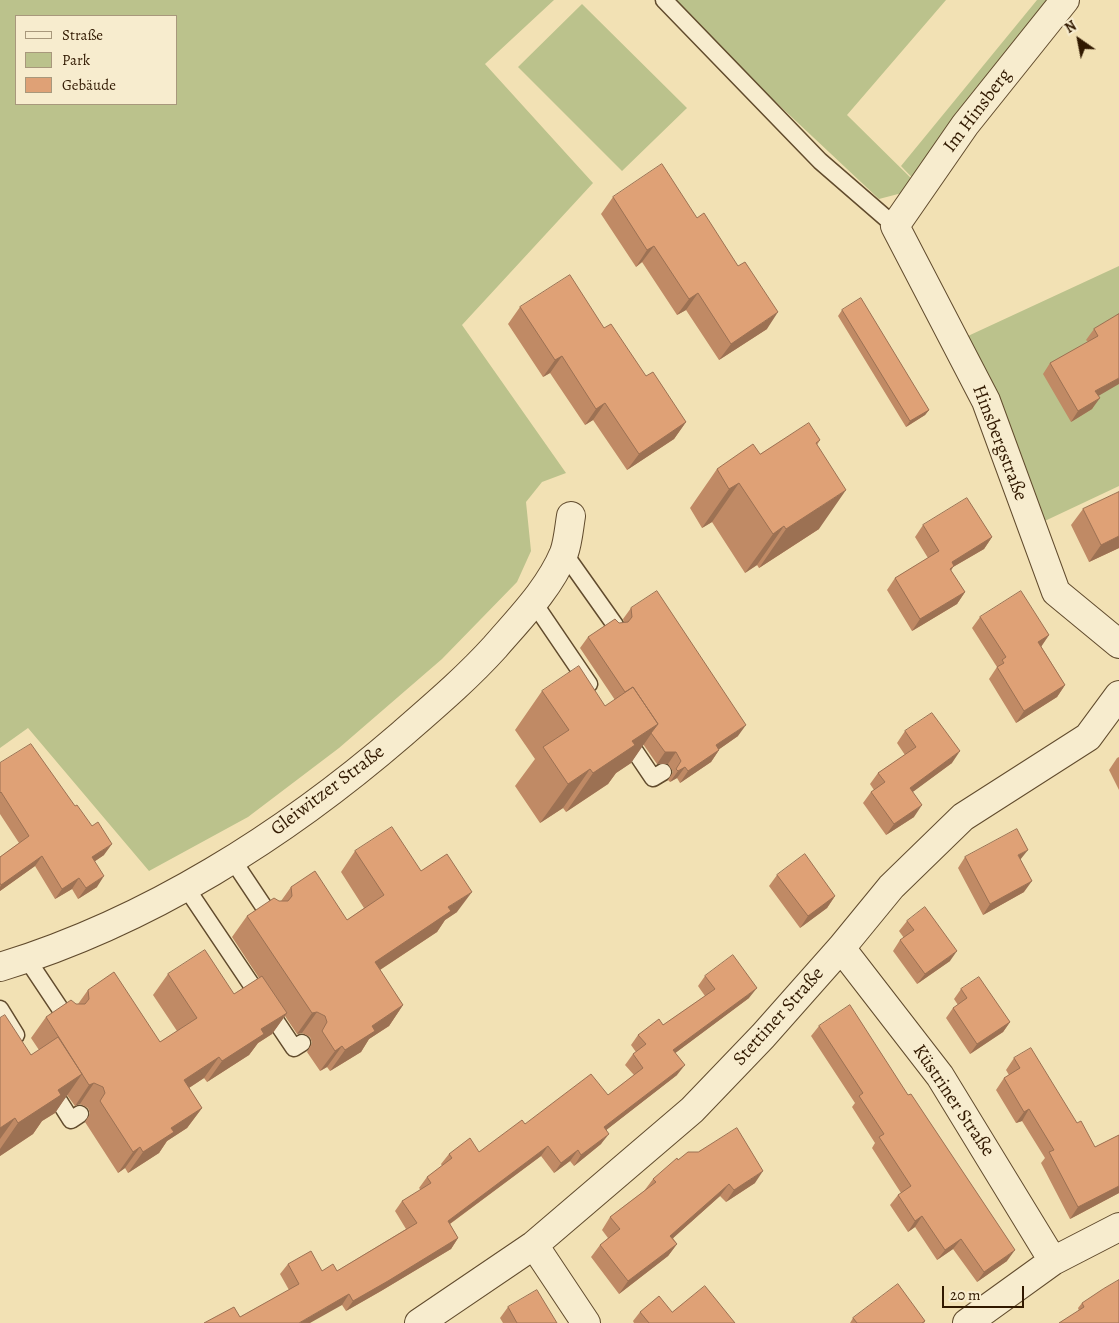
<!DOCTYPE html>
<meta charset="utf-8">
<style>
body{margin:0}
#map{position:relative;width:1119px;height:1323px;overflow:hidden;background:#f2e1b4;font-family:Alegreya,serif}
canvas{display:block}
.legend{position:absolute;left:15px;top:15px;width:162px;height:90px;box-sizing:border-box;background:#f7ecce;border:1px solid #a8987c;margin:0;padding:6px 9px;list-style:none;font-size:15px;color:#311900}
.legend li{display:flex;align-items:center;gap:10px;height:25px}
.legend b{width:25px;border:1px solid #a8987c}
.north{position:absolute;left:1054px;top:15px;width:50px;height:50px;-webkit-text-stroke:4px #f7ecce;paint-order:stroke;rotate:327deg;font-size:14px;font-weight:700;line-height:20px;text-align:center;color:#311900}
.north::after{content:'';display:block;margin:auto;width:18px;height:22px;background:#311900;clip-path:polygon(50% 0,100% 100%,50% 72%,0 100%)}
.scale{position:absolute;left:942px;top:1286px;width:82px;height:22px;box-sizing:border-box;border:2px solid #311900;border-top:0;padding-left:6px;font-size:15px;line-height:18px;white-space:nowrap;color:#311900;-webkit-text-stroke:4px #f7ecce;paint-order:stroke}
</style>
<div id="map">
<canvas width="1119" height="1323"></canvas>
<ul class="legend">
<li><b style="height:6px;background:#f7ecce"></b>Straße</li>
<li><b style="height:14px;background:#bbc28c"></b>Park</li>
<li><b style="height:14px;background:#dfa176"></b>Gebäude</li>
</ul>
<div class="north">N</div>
<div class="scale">20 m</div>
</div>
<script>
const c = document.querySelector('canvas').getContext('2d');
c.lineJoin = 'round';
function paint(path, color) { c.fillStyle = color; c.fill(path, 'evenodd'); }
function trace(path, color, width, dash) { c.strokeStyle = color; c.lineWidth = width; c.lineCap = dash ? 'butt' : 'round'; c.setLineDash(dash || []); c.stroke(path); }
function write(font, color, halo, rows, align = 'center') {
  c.font = font + ' Alegreya,serif'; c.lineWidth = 4.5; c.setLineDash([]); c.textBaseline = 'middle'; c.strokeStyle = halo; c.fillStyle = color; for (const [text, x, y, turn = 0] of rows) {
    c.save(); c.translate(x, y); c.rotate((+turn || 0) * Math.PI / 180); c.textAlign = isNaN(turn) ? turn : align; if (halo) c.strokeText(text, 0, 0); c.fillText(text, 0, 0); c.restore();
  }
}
const green = new Path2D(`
 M0,0H554L485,64L593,183L462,325L566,473L542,482L526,502L531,551L517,582L442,659L339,748L248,817L149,871L28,728L0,748ZM16,16H176V104H16Z
 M667,0H946L847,115L921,188L879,199Z
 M1037,0H1064L921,187L901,166Z
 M582,4L687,108L622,171L518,67Z
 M1119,266V486L1032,527L955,342Z`);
const service = new Path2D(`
 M664,0L820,161L895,226
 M564,553L615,625
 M534,603L589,684
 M624,735L653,778L663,772
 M232,859L268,913
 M185,886L294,1048L302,1043
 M27,959L65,1016
 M0,1009L16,1035
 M49,1085L71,1120L80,1114`);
const minor = new Path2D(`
 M1065,0L965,125L895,226L986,401L1056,592L1119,644
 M841,948L940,1076L1053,1261
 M0,967C148,922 285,835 402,734C434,706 466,679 495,647C520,618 549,589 564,553C568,542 569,528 571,516
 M534,1245L586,1323
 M419,1323L534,1245L692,1110L763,1036L841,948L891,887L963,817L1088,737L1119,695
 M967,1323L1053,1261L1119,1227`);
const wall = new Path2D(`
 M613,197L767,329L719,360L686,310L677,315L642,262L636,267L601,214Z
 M520,307L604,328L686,422L674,439L627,470L593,420L585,425L550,373L543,377L508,324Z
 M842,310L929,410L925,415L906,427L838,316Z
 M1119,314L1098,396L1092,409L1071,422L1043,374L1050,363L1088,342L1086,340L1094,329Z
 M820,440L817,445L819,529L759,568L757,565L745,573L712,522L702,528L690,508L717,469L760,454Z
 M1119,492V548L1089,562L1071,525L1083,509Z
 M923,525L992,537L984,549L953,567L951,571L965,592L957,604L912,631L887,590L895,578L928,558L915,537Z
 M631,608L738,736L718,750H719L711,762L680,783L677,778L670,782L668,780L673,772L668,764H657L643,744L631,763L616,773L608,784L566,812L563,808L540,823L515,786L535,759L515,730L542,691L605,706L615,700L580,648L588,637L624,622L623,619Z
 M980,617L1049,635L1041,646L1065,685L1057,697L1016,723L989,679L997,667L972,628Z
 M905,731L952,763L912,792L914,817L886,835L863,803L871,792L874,790L870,784L878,773L905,755L897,743Z
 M1119,757V790L1109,770L1117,758Z
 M0,763L104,855L95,861L97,887L78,899L72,889L55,899L35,866L0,891V857L19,843L0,814Z
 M355,851L421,871L457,912L445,920L437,932L380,970L403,1005L389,1026L369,1039L361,1052L330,1071L327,1067L320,1071L307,1052L312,1043L310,1037L302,1033L297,1034L285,1016L272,1034L258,1043L249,1055L207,1082L204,1078L189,1088L202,1108L187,1128L167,1141L159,1153L128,1173L125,1168L118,1173L85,1122L90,1114L88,1108L80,1104L75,1106L67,1095L55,1113L42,1121L33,1134L0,1156V1018L31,1055L39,1050L31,1038L46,1017L76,1004H78L88,990L160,1042L177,1031L153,995L168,974L234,994L259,978L232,937L247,916L279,901H281L291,887L347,920L364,908L341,872Z
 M965,857L1020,860L1024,892L983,915L958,868Z
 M777,875L835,896L827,908L800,928L769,886Z
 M907,921L950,961L917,984L893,951L900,940L904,938L899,931Z
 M705,976L749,998L675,1053L677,1075L606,1130L601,1144L574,1166L570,1161L554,1173L541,1156L450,1224L458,1238L451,1249L381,1291L346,1311L342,1305L240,1317L289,1290L280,1274L288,1264L322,1271H337L406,1229L395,1211L402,1201L421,1190L419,1188L427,1177L442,1166L441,1164L449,1154L479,1152L525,1124L608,1095L634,1075L625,1065L633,1054L636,1052L631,1045L638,1035L663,1025L705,996L698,986Z
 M961,989L1010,1022L1003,1032L970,1054L946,1018L953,1008L958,1005L954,999Z
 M819,1026L1007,1261L977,1282L953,1249L937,1260L915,1227L908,1232L890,1205L898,1195L901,1193L872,1148L875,1143L852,1107L855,1103L811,1036Z
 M1014,1058L1077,1123L1095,1147L1119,1135V1193L1070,1219L1041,1163L1045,1158L1022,1121L1016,1123L996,1090L1004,1078L1009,1075L1006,1070Z
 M678,1160L755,1183L726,1202L720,1196L673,1238L677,1244L668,1256L619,1294L591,1257L600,1245L608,1238L602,1230L610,1217L644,1191L653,1179Z
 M1082,1303L1119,1323L1079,1311L1078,1308Z
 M508,1307L557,1323H503L500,1318Z
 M640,1312H672L735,1323H634L633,1321Z
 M853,1318L925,1321L924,1323H850Z`);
const shadedWall = new Path2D(`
 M654,246L642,262L636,267L647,250Z
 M698,293L686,310L677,315L689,299Z
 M778,312L767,329L719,360L731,344Z
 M562,356L550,373L543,377L555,360Z
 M1119,378V384L1088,402L1095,391Z
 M1100,398L1092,409L1071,422L1078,411Z
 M605,403L593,420L585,425L596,409Z
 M929,410L925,415L906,427L910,421Z
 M686,422L674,439L627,470L639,454Z
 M739,483L712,522L702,528L729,489Z
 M846,490L819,529L759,568L786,529Z
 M784,526L757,565L745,573L773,534Z
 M1119,536V548L1089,562L1101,545Z
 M992,537L984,549L953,567L946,577L952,562Z
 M965,592L957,604L912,631L920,619Z
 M1049,635L1041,647L1038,642Z
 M1065,685L1057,697L1016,723L1024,711Z
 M658,724L631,763L616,773L608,784L566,812L593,773L632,741Z
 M746,725L738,736L708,757L716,745Z
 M719,750L711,762L680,783L688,771Z
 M960,751L952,763L902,800L910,788Z
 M665,752H676L668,764H657Z
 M685,767L677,778L670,782L678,771Z
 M590,769L563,808L540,823L568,784Z
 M922,805L914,817L886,835L894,824Z
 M112,844L104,855L85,868L92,857Z
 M1028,850L1020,860L1018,855Z
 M42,856L35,866L0,891V887L1,885Z
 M104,876L97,887L78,899L86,888Z
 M79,878L72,889L55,899L62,889Z
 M1032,881L1024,892L983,915L990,904Z
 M472,892L457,912L445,920L437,932L360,983L375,962L448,907Z
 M835,896L827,908L800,928L808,916Z
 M957,951L950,961L917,984L925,974Z
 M757,988L749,998L666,1060L673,1050Z
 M403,1005L389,1026L369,1039L361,1052L330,1071L345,1050L372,1026Z
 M317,1012L302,1033L297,1034L312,1013Z
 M287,1013L272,1034L258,1043L249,1055L207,1082L222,1061L261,1029Z
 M1010,1022L1003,1032L970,1054L977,1044Z
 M342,1046L327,1067L320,1071L335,1051Z
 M219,1057L204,1078L169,1101L184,1080Z
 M685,1065L677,1075L596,1138L604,1127Z
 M82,1074L55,1113L42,1121L33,1134L0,1156V1149L18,1123L58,1090Z
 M94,1083L80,1104L75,1106L89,1085Z
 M202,1108L187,1128L167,1141L159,1153L128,1173L143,1152L171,1128Z
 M1029,1109L1022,1121L1016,1123L1024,1112Z
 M15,1118L0,1139V1128Z
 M609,1134L601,1144L574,1166L581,1155Z
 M548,1146L541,1156L440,1231L448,1221Z
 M140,1147L125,1168L118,1173L133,1152Z
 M578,1150L570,1161L554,1173L561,1163Z
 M763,1171L755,1183L726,1202L734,1190Z
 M729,1184L720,1196L662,1248L670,1236Z
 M1119,1186V1193L1070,1219L1078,1207Z
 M922,1216L915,1227L908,1232L915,1221Z
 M458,1238L451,1249L381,1291L346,1311L353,1301Z
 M961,1239L953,1249L937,1260L945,1250Z
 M677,1244L668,1256L619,1294L628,1281Z
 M1015,1250L1007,1261L977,1282L984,1272Z
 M349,1294L342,1305L310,1323H299Z`);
const building = new Path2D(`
 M662,164L697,218L704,213L738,266L745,262L778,312L731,344L698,293L689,299L654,246L647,250L613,197Z
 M570,275L604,328L611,324L646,376L653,372L686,422L639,454L605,403L596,409L562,356L555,360L520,307Z
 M861,298L929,410L910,421L842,310Z
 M1119,314V378L1095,391L1100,398L1078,411L1050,363L1098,336L1094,329Z
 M809,423L820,440L816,443L846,490L786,529L784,526L773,534L739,483L729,489L717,469L753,444L760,454Z
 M1119,492V536L1101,545L1083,509Z
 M967,498L992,537L952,562L954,566L950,569L965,592L920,619L895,578L939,551L923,525Z
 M657,591L746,725L716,745L719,750L688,771L685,767L678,771L676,769L681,761L676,752H665L651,733L658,724L633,687L625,692L588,637L615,619L619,623L628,622L632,617L631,608Z
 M1021,591L1049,635L1038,642L1065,685L1024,711L997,667L1004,663L1002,660L1006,657L980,617Z
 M579,666L605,706L633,687L658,724L632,741L635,745L593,773L590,769L568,784L543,747L569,730L542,691Z
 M932,713L960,751L910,788L922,805L894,824L871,792L885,782L878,773L916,747L905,731Z
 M31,744L75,806L77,805L92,826L98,822L112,844L92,857L104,876L86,888L79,878L62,889L42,856L1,885L0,883V857L29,836L1,792L0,793V763Z
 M392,827L421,871L447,854L472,892L448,907L451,911L375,962L403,1005L372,1026L375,1031L345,1050L342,1046L335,1051L322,1031L327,1022L325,1016L317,1012L312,1013L247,916L274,898L279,901H288L292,896L291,887L315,871L347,920L384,895L355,851Z
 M1017,829L1028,850L1018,855L1032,881L990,904L965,857Z
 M805,854L835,896L808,916L777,875Z
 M925,907L957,951L925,974L900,940L914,930L907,921Z
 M205,950L234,994L262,976L287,1013L261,1029L264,1034L222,1061L219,1057L184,1080L202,1108L171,1128L174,1132L143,1152L140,1147L133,1152L100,1101L105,1093L103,1087L94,1083L89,1085L46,1017L71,1000L76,1004H85L89,999L88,990L114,972L160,1042L197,1018L168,974Z
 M733,955L757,988L673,1050L685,1065L604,1127L609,1134L581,1155L578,1150L561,1163L548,1146L448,1221L458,1238L388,1281L353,1301L349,1294L299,1323H204L234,1307L240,1317L299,1284L288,1264L311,1251L322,1271L333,1264L337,1271L417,1223L402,1201L431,1183L427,1177L452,1158L449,1154L470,1138L479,1152L522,1120L525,1124L591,1074L608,1095L643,1068L633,1054L646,1044L638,1035L659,1019L663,1025L715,989L705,976Z
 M979,977L1010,1022L977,1044L953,1008L967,998L961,989Z
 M850,1005L908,1095L911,1094L1015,1250L984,1272L961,1239L945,1250L922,1216L915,1221L898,1195L911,1186L879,1137L884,1134L859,1096L863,1093L819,1026Z
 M5,1015L31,1055L58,1037L82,1074L58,1090L61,1095L18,1123L15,1118L0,1128V1018Z
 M1031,1048L1077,1123L1081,1121L1095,1147L1119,1135V1186L1078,1207L1049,1152L1054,1150L1029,1109L1024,1112L1004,1078L1020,1068L1014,1058Z
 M737,1128L763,1171L734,1190L729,1184L670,1236L677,1244L628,1281L600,1245L620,1229L610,1217L656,1182L653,1179L677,1158L678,1160L688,1152H698Z
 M1119,1280V1323H1059L1084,1307L1082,1303L1103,1289Z
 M898,1284L925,1321L922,1323H857L853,1318Z
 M705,1286L735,1323H649L640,1312L659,1296L672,1312Z
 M537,1290L557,1323H517L508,1307Z`);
const streetNames = [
 ["Im Hinsberg",978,111,-53],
 ["Hinsbergstraße",999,443,69],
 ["Gleiwitzer Straße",328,791,-37],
 ["Stettiner Straße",779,1017,-48],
 ["Küstriner Straße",953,1101,56]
];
paint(green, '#bbc28c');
trace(service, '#614b2d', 19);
trace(minor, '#614b2d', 30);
trace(service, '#f7ecce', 16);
trace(minor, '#f7ecce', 28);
paint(wall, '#c08a65');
paint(shadedWall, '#9c7153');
paint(building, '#dfa176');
trace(building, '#9c7153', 1);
write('19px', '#311900', '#f7ecce', streetNames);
</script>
